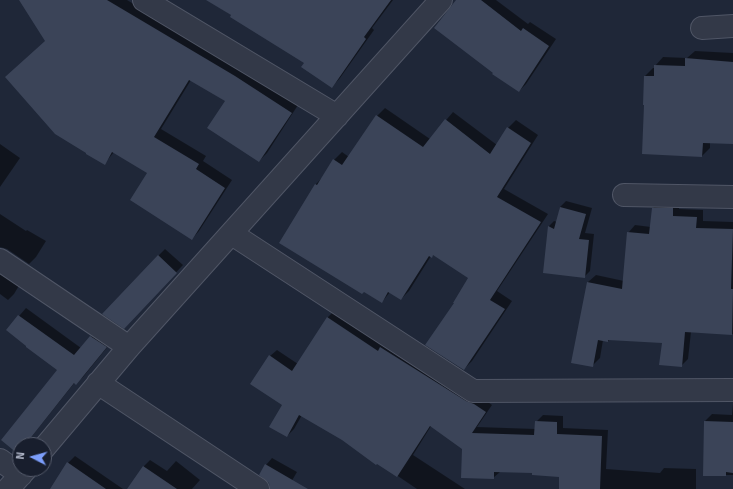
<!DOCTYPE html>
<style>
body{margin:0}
#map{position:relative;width:733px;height:489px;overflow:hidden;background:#1f2738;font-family:Signika,sans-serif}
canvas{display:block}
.north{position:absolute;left:12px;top:437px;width:40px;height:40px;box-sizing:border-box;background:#181e2d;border:1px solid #545a6a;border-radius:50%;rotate:276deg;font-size:11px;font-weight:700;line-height:16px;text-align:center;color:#adb3c5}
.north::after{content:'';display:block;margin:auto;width:14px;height:18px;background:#7c9efb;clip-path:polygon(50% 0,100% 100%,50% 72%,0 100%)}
</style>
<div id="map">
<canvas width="733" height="489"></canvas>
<div class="north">N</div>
</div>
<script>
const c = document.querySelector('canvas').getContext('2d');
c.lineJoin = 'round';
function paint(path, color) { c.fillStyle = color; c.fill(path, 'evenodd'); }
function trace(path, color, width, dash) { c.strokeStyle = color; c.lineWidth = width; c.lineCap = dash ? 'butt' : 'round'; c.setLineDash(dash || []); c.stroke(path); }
const shadow = new Path2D(`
 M20,0H127L242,69L298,105L267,153L259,161L226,101L191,80L161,129L206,156L203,161L232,180L199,231L192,239L148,172L114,152L105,163L46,41Z
 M208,0H393L372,28L374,30L340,78L332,87L306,63Z
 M457,0H496L528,24L530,22L556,39L526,84L519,91L494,73Z
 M695,51L733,53V51V143L710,142V148L702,156L645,76L653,68H655V66L663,57L687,58Z
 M385,108L430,139L453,112L497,145L508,128L516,120L538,135L504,189L548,214L497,291L512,301L472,361L464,369L456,303L469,278L434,254L431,256L409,291L401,299L390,292L382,302L281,243L316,184L324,176L334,160L342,152L349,157L377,116Z
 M0,144L20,158L0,187Z
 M566,201L592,208L585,233L594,234L590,271L584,277L549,226L554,221L557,222L560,207Z
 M660,201L680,202L679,209L703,210V221L733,222V334L691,332L688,359L681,366L663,342L610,339L608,341L603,340L600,358L592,366L588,282L596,275L624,281L628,233L635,225L651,227L653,208Z
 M0,214L26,231L27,230L46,241L36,257L29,264L7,249L0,247Z
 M165,249L183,265L131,320L158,256Z
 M0,264L23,279L14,294L8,300L0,294Z
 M26,308L81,348L98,330L113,340L83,377L76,383L75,382L25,445H20V450L3,440L59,370L7,330Z
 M334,311L481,397L492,405L477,427L536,429V422L543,415L563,416V428L608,430L606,469L660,473L664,468L696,469V489H560V476L533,472H500L493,478L463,448L431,426L413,455L465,489H417L343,439L302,415L294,429L287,436L283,405L270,356L277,350L298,364L327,318Z
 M733,404V475H704L705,421L712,414L732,415Z
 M75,456L123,489H51L68,463Z
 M272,458L297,472L287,489H271L266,465Z
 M150,460L167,471L176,461L200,480L192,489H128L144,466Z`);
const building = new Path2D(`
 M19,0H107L235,76L292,113L259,162L207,128L225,101L189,80L154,137L199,164L196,169L225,188L192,240L130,200L147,173L112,152L105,165L86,154V153L55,134L5,77L45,41Z
 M206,0H391L364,37L366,39L332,88L301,67L304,63L230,17L231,15Z
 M456,0H481L521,31L523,28L549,46L519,92L492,74L493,73L434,28Z
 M685,58L733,62V144L703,143L702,157L642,154L644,105H643L644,76H654V65L685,66Z
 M376,115L423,147L445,119L490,154L507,127L531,143L497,197L541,222L490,300L505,309L464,370L425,345L454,303H453L468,278L433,255L432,258L429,256L401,300L388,292L382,303L364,292L362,294L279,243L315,184L317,185L333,159L342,165Z
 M560,207L586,214L579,239L589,240L585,278L543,273L548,226L554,229Z
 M652,208H673V216L697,217L696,228L733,229L731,289H733L732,335L685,332L682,367L659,365L662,343L608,340V342L598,340L593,367L571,363L587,282L622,289L627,232L649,234Z
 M158,255L177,273L124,329L102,314Z
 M18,315L74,355L90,336L107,347L76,385L74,383L25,445H20V451L18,454L1,440L57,370L26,347V346L6,330Z
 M327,317L378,351L380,347L466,401L474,404L486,412L472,433L534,435L535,421L557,422V434L602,436L600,489H559V477L532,475V473L494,472V479L461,478L462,449L430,426L397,477L377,464L376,465L342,440L299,415L287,437L269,427L282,405L250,384L269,355L292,371Z
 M704,421L733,422V473L726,472V476H703Z
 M67,462L106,489H50Z
 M265,464L308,489H270L269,483L259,475Z
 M143,466L177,489H127Z`);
const minor = new Path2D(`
 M144,0L337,116
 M702,28L733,26
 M624,195L733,197
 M232,234L473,391L733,390
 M0,260L129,347
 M98,383L258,489
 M44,448L129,347L441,0
 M0,460L21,475
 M8,489L26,469`);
paint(shadow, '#0007');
paint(building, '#3b4458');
trace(minor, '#505666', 24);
trace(minor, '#333948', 22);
</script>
